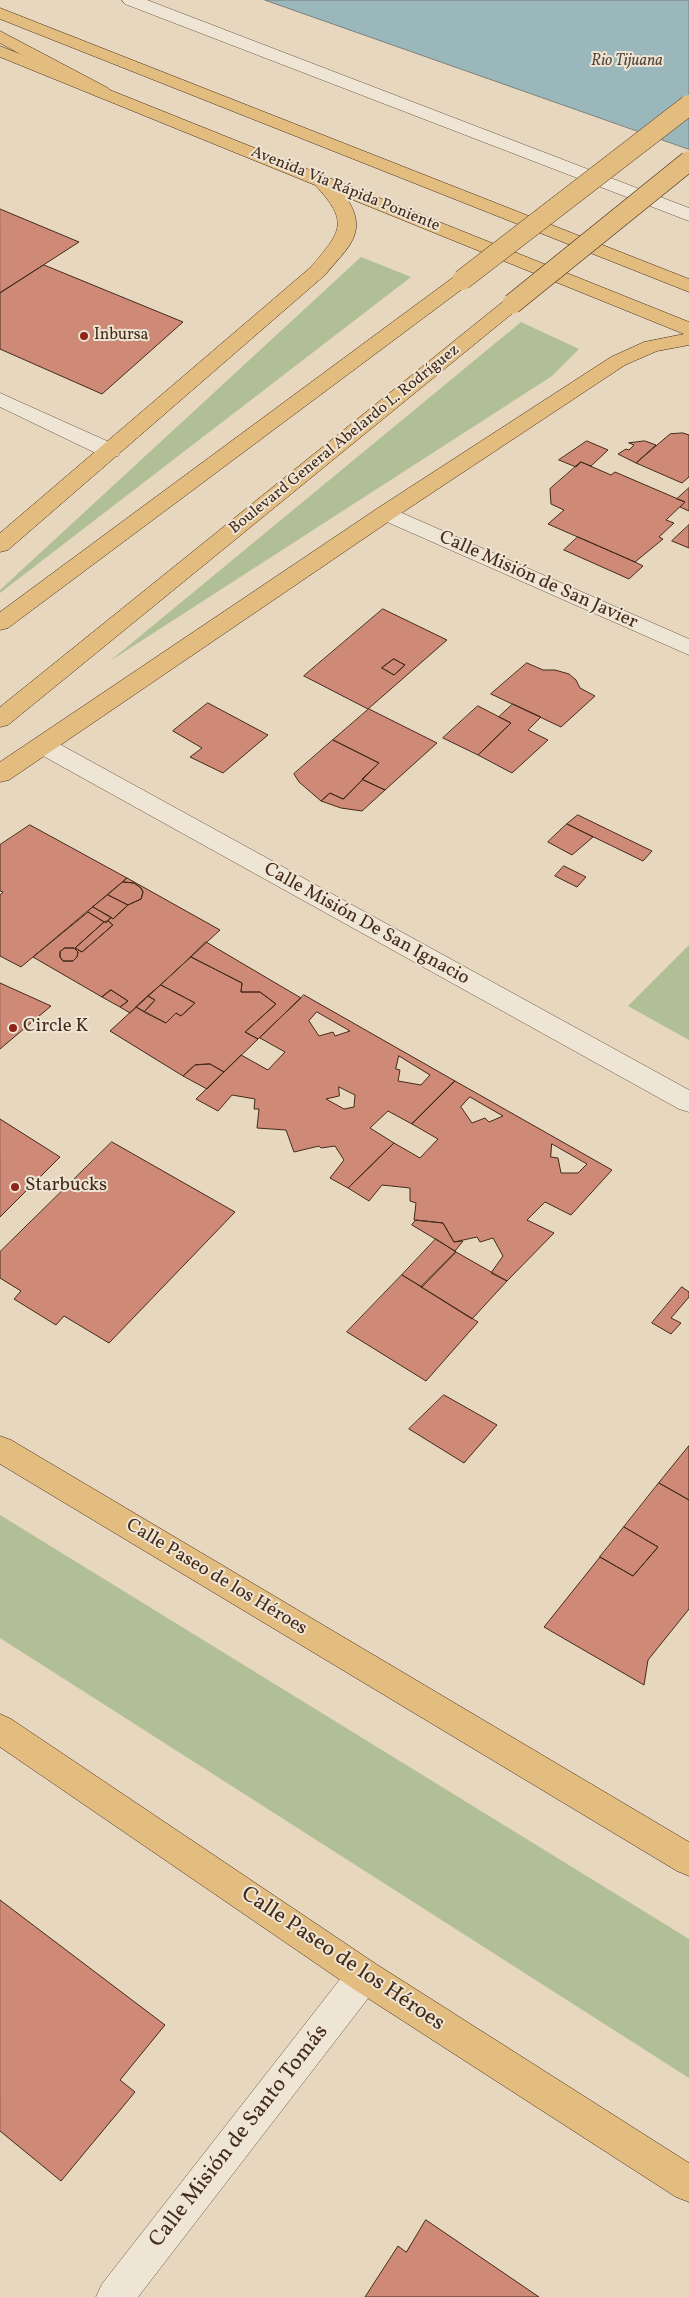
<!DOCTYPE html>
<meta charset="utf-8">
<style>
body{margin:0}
canvas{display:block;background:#e6d7be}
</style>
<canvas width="689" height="2297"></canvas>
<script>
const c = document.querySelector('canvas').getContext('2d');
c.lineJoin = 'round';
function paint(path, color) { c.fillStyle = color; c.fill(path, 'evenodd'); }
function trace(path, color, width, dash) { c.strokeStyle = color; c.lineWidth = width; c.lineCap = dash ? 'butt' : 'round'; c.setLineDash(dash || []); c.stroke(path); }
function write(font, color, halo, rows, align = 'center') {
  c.font = font + ' Vollkorn,serif'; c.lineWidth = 4; c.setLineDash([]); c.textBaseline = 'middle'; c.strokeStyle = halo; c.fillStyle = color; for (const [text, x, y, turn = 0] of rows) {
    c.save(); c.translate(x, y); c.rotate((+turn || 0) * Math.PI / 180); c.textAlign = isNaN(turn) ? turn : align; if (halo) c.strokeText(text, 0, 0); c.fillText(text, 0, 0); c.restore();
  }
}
const green = new Path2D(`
 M361,257L411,277L0,593V590Z
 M521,322L579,349L552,376L110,661Z
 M689,945V1040L628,1006Z
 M0,1515L689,1939V2078L0,1638Z`);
const water = new Path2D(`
 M265,0H689V149Z`);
const building = new Path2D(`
 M0,209L79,242L0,293Z
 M44,265L183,322L102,394L0,349V293Z
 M683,433L689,435V477L682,483L636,463L670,434Z
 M587,441L608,450L591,466L581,462L576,467L559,460Z
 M645,441L656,445L636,463L618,454L626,449L629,450L634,445L629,443Z
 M581,462L611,475L615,472L685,502L666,520L674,523L659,537L663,539L635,562L548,524L564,510L551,504L550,489Z
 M689,488V511L680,507L685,502L677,499Z
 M689,525V548L672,541Z
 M578,537L635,562L643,566L629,579L564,550Z
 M383,609L447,640L368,709L304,676ZM394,659L405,665L394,675L382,668Z
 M394,659L405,665L394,675L382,668Z
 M527,663L543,670H555L569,674L576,680L580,688L595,696L561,727L491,694Z
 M208,703L268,735L223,773L190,757L202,748L173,731Z
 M513,704L541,717L528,730L548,740L512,773L478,755L511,723L499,717Z
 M478,706L511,723L478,755L443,738Z
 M369,709L437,743L385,790L362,779L379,763L333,740Z
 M333,740L379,763L343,799L330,793L321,801L299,782L294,774Z
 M363,780L385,790L362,811L341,808L321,801L330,793L343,799Z
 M578,815L652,851L643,861L567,824Z
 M567,824L593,837L572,855L548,842Z
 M30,825L127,878L21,967L0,956V895L3,892L0,891V845Z
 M564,866L586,877L577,887L555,876Z
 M127,878L220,930L130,1013L120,1007L128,1001L111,990L102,997L33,957L88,912L104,922L75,948L82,952L113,925L108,921L111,917L113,919L128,905L141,899L143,892L141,888L134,883L123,882ZM65,948H74L78,952L77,957L73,961H63L60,957V952Z
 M123,882L134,883L141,888L143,892L141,899L128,905L108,895Z
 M108,895L128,905L113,919L93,907Z
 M93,907L111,917L106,923L88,912Z
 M108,921L113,925L82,952L75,948L104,922Z
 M206,942L301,998L258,1039L245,1032L276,1004L260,992H241L242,983L191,957Z
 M65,948H74L78,952L77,957L73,961H63L60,957V952Z
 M191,957L242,983L241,992H260L276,1004L245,1032L258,1039L224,1072L210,1064L195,1065L183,1076L110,1031L136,1007L166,1023L176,1013L181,1016L195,1003L161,985Z
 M0,983L51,1006L0,1049Z
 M161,985L195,1003L181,1016L176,1013L166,1023L144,1012L155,1000L148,996Z
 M111,990L128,1001L120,1007L102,997Z
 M304,995L455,1081L412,1124L388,1111L370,1128L394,1143L348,1188L330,1178L344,1160L335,1146L321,1148L319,1146L294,1152L286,1130L257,1128L259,1109H254L255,1099L232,1095L218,1111L196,1099L241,1055L268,1070L285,1052L260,1038ZM317,1012L350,1031L335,1036L333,1032L319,1036L309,1021ZM399,1056L430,1075L421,1085L398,1081L400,1070L396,1069ZM339,1087L355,1095L354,1107L344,1109L326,1099L339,1096Z
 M148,996L155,1000L144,1012L136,1007Z
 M210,1064L224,1072L207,1089L183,1076L195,1065Z
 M455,1081L612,1170L571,1215L545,1202L527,1220L554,1233L507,1281L491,1273L503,1256L493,1238L480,1242L477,1237L454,1242L443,1223L414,1220L416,1203L410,1201V1188L382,1185L369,1201L348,1188L394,1143L420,1158L438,1139L412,1124ZM470,1097L503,1116L489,1122L485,1118L472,1123L461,1107ZM552,1144L587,1164L578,1173H561L558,1158L551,1157Z
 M0,1119L60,1157L0,1217Z
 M112,1142L235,1212L109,1343L64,1316L56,1325L14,1299L21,1291L0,1278V1252Z
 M416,1220L443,1223L454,1242L463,1241L455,1251L412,1225Z
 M436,1239L456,1252L422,1287L402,1275Z
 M456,1252L507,1281L472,1319L421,1287Z
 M402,1275L478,1322L426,1381L347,1332Z
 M682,1287L689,1292V1297L671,1318L681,1323L671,1334L652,1323Z
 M444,1395L497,1425L464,1463L409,1429Z
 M689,1446V1500L659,1483Z
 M659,1483L689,1500V1609L648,1660L644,1685L544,1627L600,1557L633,1576L658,1547L624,1527Z
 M624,1527L658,1547L633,1576L600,1557Z
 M0,1900L165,2025L120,2080L135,2092L61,2181L0,2131Z
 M426,2220L539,2297H365L398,2246L406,2252Z`);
const minor = new Path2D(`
 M122,0H147L689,208V221L125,4Z
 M0,393L118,446L121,451L118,456L110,457L102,456L0,407Z
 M386,506L689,639V655L378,518L375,513L378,508Z
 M44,738L52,740L689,1090V1112L679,1109L36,752L32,746L36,740Z
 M364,1959L376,1964L381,1976L376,1988L138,2297H96L102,2284L352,1964Z`);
const major = new Path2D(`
 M0,46L689,322V345L657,351L625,365L394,518L9,780L0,782V762L378,508L611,357L644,342L684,334L346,197C370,233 347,248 325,275L8,550L0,552V533L311,267C340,232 351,223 315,185L0,57Z
 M462,274L469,276L472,280L469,284L8,628L0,630V612L455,276Z
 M512,298L519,300L522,304L519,308L8,725L0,727V707L505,300Z
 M0,1436L11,1440L689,1842V1876L677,1871L0,1464Z
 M0,1714L11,1719L376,1964L689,2163V2202L676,2197L352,1988L0,1747Z`);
const highway = new Path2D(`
 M0,8L689,279V292L0,19Z
 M0,31L108,88L111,92L108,96L102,98L96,96L0,43Z`);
const majorBridge = new Path2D(`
 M462,280L689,105
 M512,304L689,161`);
const markers = [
 [84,336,5,"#8f2418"],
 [13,1028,5,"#8f2418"],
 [15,1187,5,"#8f2418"]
];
const farWaternames = [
 ["Rio Tijuana",627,62]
];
const farStreetnames = [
 ["Avenida Vía Rápida Poniente",345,190,22],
 ["Boulevard General Abelardo L. Rodríguez",345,440,-39]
];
const farPoinames = [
 ["Inbursa",94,336]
];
const streetNames = [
 ["Calle Misión de San Javier",538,581,24],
 ["Calle Misión De San Ignacio",366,925,29],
 ["Calle Paseo de los Héroes",216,1578,31]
];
const poiNames = [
 ["Circle K",23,1028],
 ["Starbucks",25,1187]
];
const nearStreetnames = [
 ["Calle Paseo de los Héroes",342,1960,34],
 ["Calle Misión de Santo Tomás",240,2137,-52]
];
paint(green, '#b0bf95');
paint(water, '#9ab7bc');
trace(water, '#787f7b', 1);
paint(building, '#ce8977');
trace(building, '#442b1a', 1);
trace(minor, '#6c5643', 1);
trace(major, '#442b1a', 1);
trace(highway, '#442b1a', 1);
paint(minor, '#efe5d5');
paint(major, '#e3bc7f');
paint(highway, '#e3bc7f');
trace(majorBridge, '#442b1a', 21, []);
trace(majorBridge, '#e3bc7f', 20);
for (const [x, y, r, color] of markers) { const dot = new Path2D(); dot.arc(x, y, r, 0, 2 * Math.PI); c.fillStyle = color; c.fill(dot); trace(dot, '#efe5d5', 2); }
write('italic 16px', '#55473a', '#efe5d5', farWaternames);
write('16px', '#442b1a', '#efe5d5', farStreetnames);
write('16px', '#442b1a', '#efe5d5', farPoinames, 'left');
write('19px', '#442b1a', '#efe5d5', streetNames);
write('19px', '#442b1a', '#efe5d5', poiNames, 'left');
write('22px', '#442b1a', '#efe5d5', nearStreetnames);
</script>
